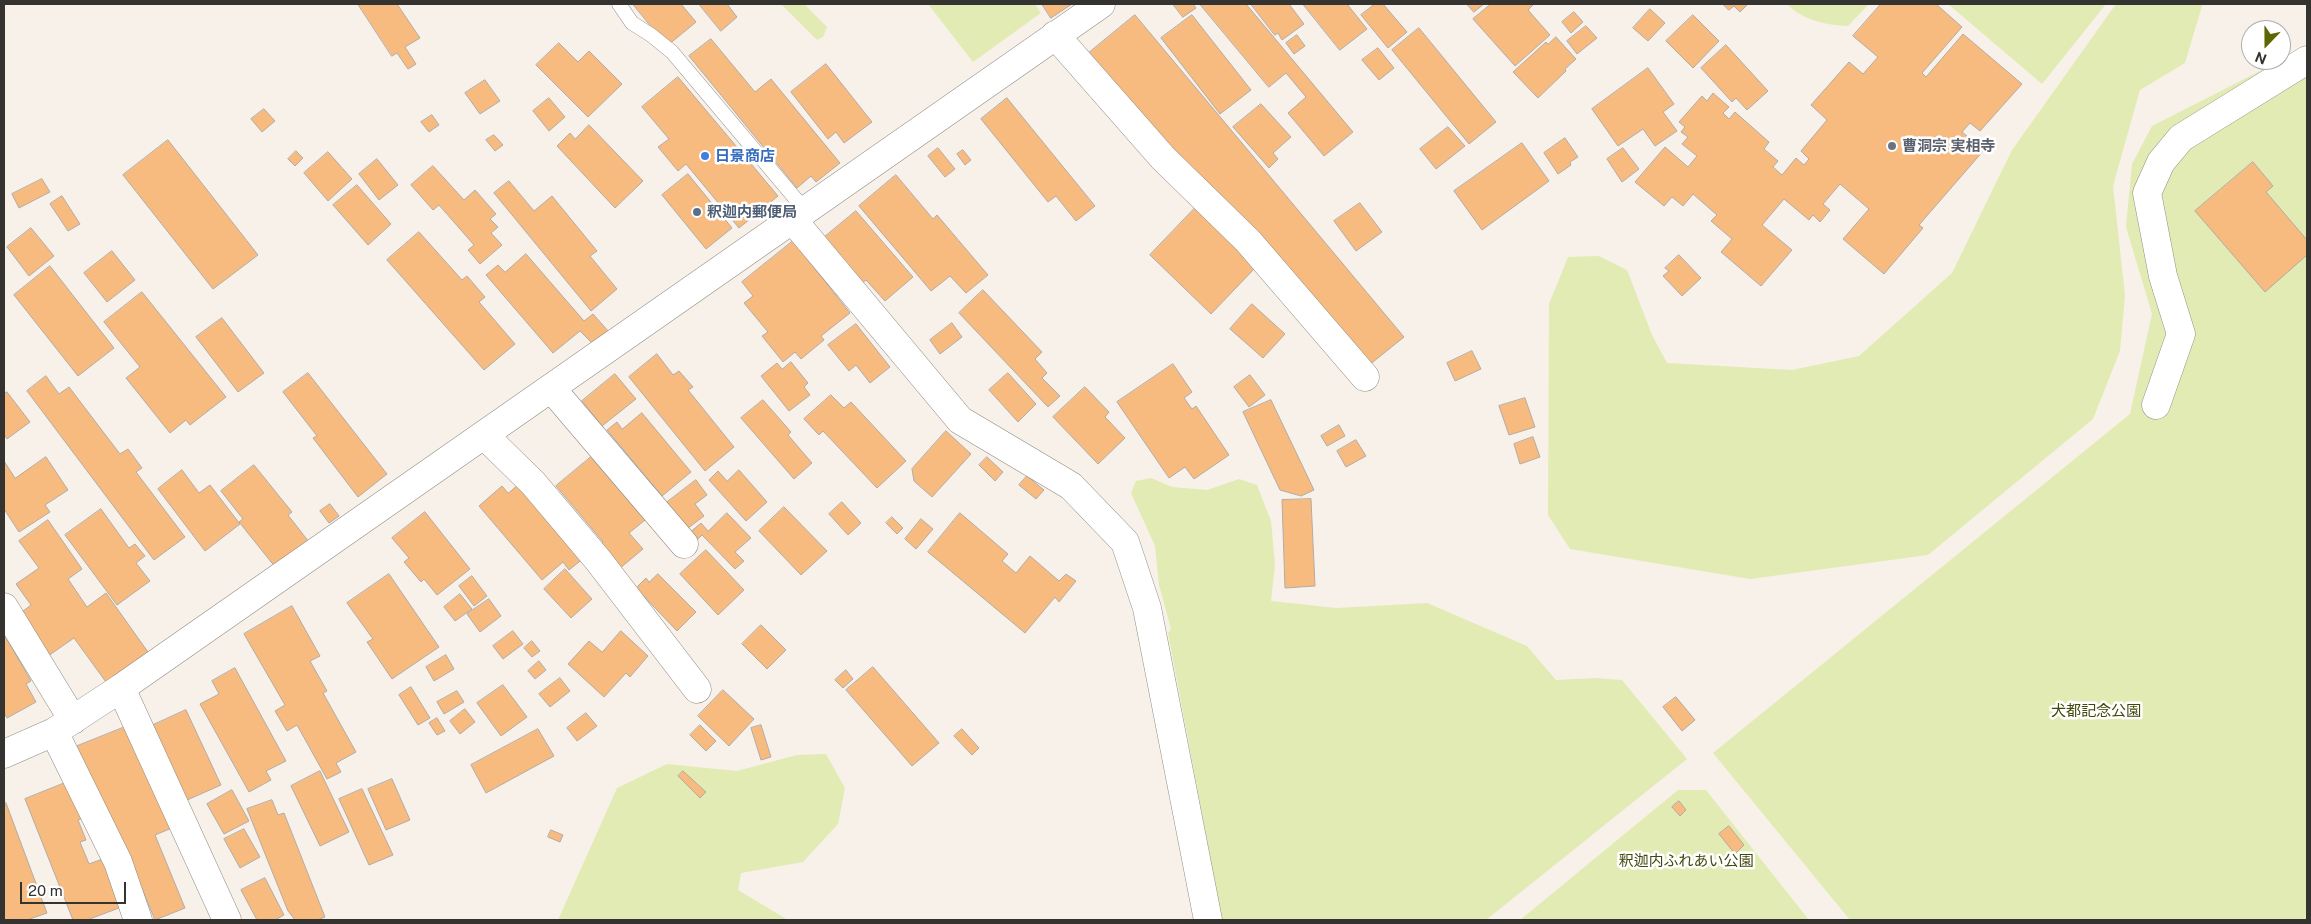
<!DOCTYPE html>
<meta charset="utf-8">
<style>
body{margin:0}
#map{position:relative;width:2311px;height:924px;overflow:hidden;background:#f7f1e9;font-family:"Public Sans",sans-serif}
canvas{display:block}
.frame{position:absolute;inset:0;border:5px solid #353330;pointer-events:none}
.north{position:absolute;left:2241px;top:20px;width:50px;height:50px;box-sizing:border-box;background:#fff;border:1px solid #aeadac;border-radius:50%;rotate:202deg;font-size:14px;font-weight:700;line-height:20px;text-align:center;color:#353330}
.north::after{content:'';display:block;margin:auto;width:18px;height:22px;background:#5d6504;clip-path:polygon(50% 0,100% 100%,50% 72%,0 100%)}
.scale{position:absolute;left:20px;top:882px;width:106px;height:22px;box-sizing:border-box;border:2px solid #353330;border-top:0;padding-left:6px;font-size:15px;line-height:18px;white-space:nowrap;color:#353330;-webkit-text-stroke:4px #fff;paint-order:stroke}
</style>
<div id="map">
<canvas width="2311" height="924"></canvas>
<div class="frame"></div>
<div class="north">N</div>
<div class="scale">20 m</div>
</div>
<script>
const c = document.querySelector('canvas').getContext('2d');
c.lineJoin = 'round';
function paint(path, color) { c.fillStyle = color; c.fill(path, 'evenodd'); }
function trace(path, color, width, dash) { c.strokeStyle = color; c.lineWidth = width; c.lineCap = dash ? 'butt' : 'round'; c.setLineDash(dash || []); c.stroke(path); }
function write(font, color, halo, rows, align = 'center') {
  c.font = font + ' "Public Sans","Noto Sans JP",sans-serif'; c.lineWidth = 5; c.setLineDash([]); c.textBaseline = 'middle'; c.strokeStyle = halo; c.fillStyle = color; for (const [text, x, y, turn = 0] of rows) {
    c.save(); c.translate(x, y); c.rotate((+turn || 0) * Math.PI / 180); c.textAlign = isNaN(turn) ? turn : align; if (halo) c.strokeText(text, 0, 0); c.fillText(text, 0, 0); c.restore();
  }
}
const green = new Path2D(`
 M781,4H804L827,27L823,37L817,40Z
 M928,4H1035L1041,13L973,62Z
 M1787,4H1869L1848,26C1826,25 1802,20 1787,4Z
 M1948,4H2106L2042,84Z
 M2116,4H2200L2202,6L2185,63L2140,90L2113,186L2125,295L2120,351L2093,419L1928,555L1750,579L1570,549L1548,515L1549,304L1568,257L1599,256L1627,270L1652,335L1667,363L1792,370L1859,356L1952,273L2012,150Z
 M2307,47V920H1850L1713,753L2130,414L2152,314L2126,227L2132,164L2152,126Z
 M1151,478L1172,487L1207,490L1239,479L1257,485L1271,521L1275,564L1271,601L1336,608L1427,603L1527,646L1556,680L1595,678L1622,680L1687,759L1486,920H1222L1168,633L1171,629L1159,585L1155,546L1131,493L1136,481Z
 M826,754L845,788L838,824L803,862L741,873L738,890L788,920H558L617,788L667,764L737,771L797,755Z
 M1678,790H1706L1809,920H1520Z`);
const building = new Path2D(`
 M358,4H397L420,38L405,47L416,64L408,69L397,53L392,56Z
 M633,4H681L696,22L667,46Z
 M699,4H727L737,17L721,31Z
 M1042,4H1072L1051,18Z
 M1173,4H1193L1196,8L1183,17Z
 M1200,4H1246L1353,132L1324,156L1288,113L1306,97L1286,73L1269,87Z
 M1251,4H1289L1304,24L1282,40L1278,33L1275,35Z
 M1303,4H1347L1367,29L1340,50Z
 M1375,4H1383L1407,32L1388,48L1361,15Z
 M1467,4H1484L1474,12Z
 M1491,4H1534L1528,10L1550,35L1515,66L1473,19Z
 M1723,4H1748L1740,12L1734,6L1729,10Z
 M1881,4H1936L1962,27L1922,73L1926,77L1963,34L2022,84L1980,131L1970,123L1962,132L1984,150L1919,225L1923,228L1884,274L1843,239L1869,209L1840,184L1823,204L1830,210L1820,222L1813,215L1809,220L1784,199L1762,225L1792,250L1761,286L1721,252L1732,239L1711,221L1717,215L1693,194L1683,206L1672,197L1664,206L1635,182L1665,147L1688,167L1697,156L1682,144L1688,137L1681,132L1685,127L1679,122L1702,96L1707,101L1713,93L1729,107L1723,113L1729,119L1735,112L1769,142L1764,149L1778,161L1773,167L1782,175L1796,158L1804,165L1809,159L1801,151L1827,120L1811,105L1849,62L1863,74L1878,57L1853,36Z
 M1650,9L1665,23L1648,41L1633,28Z
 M1574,12L1583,22L1571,33L1562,22Z
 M1135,15L1404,337L1368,366L1085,56Z
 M1192,15L1251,90L1220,114L1161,38Z
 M1693,15L1719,41L1693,68L1666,41Z
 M1586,26L1597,38L1577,54L1567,41Z
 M1419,28L1496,122L1469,144L1392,50Z
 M1297,35L1305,46L1294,54L1286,43Z
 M1556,37L1576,59L1565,69L1566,71L1538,98L1513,72L1546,42L1548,44Z
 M711,39L755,92L771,79L840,163L816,182L811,176L797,188L689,56Z
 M559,43L578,62L589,51L622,84L588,117L536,65Z
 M1726,45L1768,91L1747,110L1736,98L1732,102L1701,68Z
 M1378,48L1394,68L1379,80L1362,60Z
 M826,64L872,122L844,143L836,132L828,139L791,92Z
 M1648,68L1674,104L1663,112L1677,131L1655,146L1643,129L1618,146L1592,109Z
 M678,77L778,196L739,228L686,164L678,171L658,147L669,139L642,107Z
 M485,80L500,101L480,114L465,93Z
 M549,98L565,117L549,131L533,111Z
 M1007,98L1095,206L1076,221L1056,196L1048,202L981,119Z
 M1261,104L1291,137L1273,153L1278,159L1269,168L1233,127Z
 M264,109L275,121L262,132L251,119Z
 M432,115L439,125L429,132L421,122Z
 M589,125L643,181L615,208L557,146L570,133L575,139Z
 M1448,127L1465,146L1436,169L1420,149Z
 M494,135L503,145L495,151L486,140Z
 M1565,138L1578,157L1570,162L1571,165L1558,174L1544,153Z
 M168,140L258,255L213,289L123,175Z
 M1522,143L1549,181L1482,230L1454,191Z
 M938,148L955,169L945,177L928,156Z
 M1623,148L1639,169L1622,182L1607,159Z
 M963,150L971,160L965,165L957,154Z
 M296,151L303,158L295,166L288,159Z
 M328,152L352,179L328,201L304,173Z
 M377,159L398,185L379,200L359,174Z
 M2253,162L2273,186L2266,192L2307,240V255L2265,292L2195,211Z
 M433,166L464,200L475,190L496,214L490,219L498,227L491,233L502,245L480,264L468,250L474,245L439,205L433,210L411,185Z
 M688,174L732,228L706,249L662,195Z
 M896,175L933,219L937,215L988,275L966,293L950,276L931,291L859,206Z
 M42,179L50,192L19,208L12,194Z
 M509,181L534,211L552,196L597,251L590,256L617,289L591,311L494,193Z
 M357,185L391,224L368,245L333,205Z
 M62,196L80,224L68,231L50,204Z
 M1360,203L1382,232L1356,251L1334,221Z
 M1195,208L1256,267L1211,314L1150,255Z
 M856,211L913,277L885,301L866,280L860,285L821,240Z
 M31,228L54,256L29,276L7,247Z
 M419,232L462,280L467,276L485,297L479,302L515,344L484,370L387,260Z
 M793,241L850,313L821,336L824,340L801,359L795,352L783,362L762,336L768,332L744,303L753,296L742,282Z
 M112,251L135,280L107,302L84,273Z
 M526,254L584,321L593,314L609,332L594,345L580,331L553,353L486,275L498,265L505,272Z
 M1679,255L1701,278L1682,296L1663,276L1669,271L1665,268Z
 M50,266L114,348L78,376L14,295Z
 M983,290L1042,352L1035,359L1047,373L1042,378L1060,396L1048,407L959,313Z
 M142,292L226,397L190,425L186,420L170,433L126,378L140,367L104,322Z
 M1252,304L1285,334L1263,358L1230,329Z
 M222,318L264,373L238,392L196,337Z
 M952,323L962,337L940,354L930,340Z
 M856,324L890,367L870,383L856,365L849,371L828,345Z
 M1472,351L1481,369L1455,381L1447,363Z
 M657,354L673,375L679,371L693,387L688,390L734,447L705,471L629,377Z
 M791,362L808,383L804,387L810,395L789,411L761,376L777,363L782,369Z
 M1173,364L1192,392L1184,398L1192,409L1196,406L1229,455L1194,479L1185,467L1169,478L1117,402Z
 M308,373L387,474L358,497L313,438L317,436L283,392Z
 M1008,373L1036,404L1018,422L989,390Z
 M615,374L636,399L602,426L582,401Z
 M1250,375L1265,395L1249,407L1234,387Z
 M46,376L59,394L69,387L120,454L128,449L142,468L136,472L185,537L154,560L27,391Z
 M1085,387L1109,412L1105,417L1125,438L1098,464L1053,417Z
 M7,392L30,422L7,439L4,434V394Z
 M831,395L844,408L851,402L906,461L877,488L823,431L819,435L804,419Z
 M1525,398L1535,427L1509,435L1499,406Z
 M763,400L791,432L788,435L812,463L794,479L741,418Z
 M1271,400L1314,490L1301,496L1280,490L1243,412Z
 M642,413L691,472L662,496L607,430L617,422L622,429Z
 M1339,425L1345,436L1327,446L1321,436Z
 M946,431L971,454L932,497L914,481L912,469Z
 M1533,437L1540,457L1520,464L1514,444Z
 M1356,440L1366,456L1346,467L1337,451Z
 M46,457L68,490L45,505L50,512L19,532L4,509V461L15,478Z
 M591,457L645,520L629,533L643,549L619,569L599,546L603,542L556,486Z
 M987,457L1003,472L995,481L979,465Z
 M254,465L292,512L288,515L309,542L276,568L239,522L243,519L221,491Z
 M182,470L199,493L210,485L240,524L205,551L158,489Z
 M739,470L767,502L746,521L709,480L718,471L727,481Z
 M1027,476L1044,490L1036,499L1019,485Z
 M696,480L707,495L695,504L704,516L687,529L666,503Z
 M522,482L585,557L569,570L563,562L542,580L479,506L502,486L508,493Z
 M1311,499L1315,586L1285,588L1282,500Z
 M842,502L861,523L848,535L829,514Z
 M330,504L339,516L329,523L320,511Z
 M784,507L827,551L801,575L759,531Z
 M101,509L129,548L135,544L145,556L136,563L150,581L117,605L65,535Z
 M425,512L470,569L437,595L424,579L421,582L404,562L409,558L392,538Z
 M727,513L751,538L735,552L744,561L735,569L702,535L695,542L688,534L701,523L708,531Z
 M960,513L1008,554L1002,561L1016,573L1030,556L1059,581L1066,574L1076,581L1059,602L1055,597L1025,633L928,552Z
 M892,517L903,528L897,534L886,523Z
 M921,519L933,529L916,549L905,539Z
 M48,520L82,569L68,579L87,607L106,593L148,652L106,682L74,638L48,656L18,615L31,605L16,584L39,568L19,541Z
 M706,550L744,590L718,615L680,574Z
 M565,569L592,599L571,618L544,589Z
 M389,574L439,647L392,679L367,642L373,639L347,603Z
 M658,574L696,612L677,631L636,588L646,578L649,582Z
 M472,576L487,596L474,606L459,586Z
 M460,594L472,609L455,621L444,607Z
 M489,599L501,616L480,632L467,614Z
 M292,606L320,656L310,661L327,691L323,693L356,752L336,763L341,772L327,779L297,725L287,731L275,711L285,705L244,634Z
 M761,625L786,650L767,669L742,644Z
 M513,631L523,644L503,659L493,646Z
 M621,631L648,656L630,677L626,673L604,697L568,664L589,641L602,652Z
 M4,634L31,681L26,684L36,702L7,718L4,713Z
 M532,641L540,651L532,657L524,648Z
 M446,655L454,669L434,681L426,667Z
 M539,661L546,670L535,679L528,671Z
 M873,667L939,743L912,766L846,690Z
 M235,668L286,761L266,771L271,780L249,792L200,704L219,694L212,681Z
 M846,670L853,679L843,688L835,680Z
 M560,678L570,691L550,707L539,694Z
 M503,685L527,717L501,736L477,703Z
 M411,687L430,718L418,725L399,695Z
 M723,690L754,719L729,746L698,716Z
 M457,691L464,702L444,714L437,702Z
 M1676,697L1695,720L1682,731L1663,707Z
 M465,709L475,722L460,734L450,721Z
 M186,710L221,785L185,801L151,726Z
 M586,713L597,726L577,741L567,728Z
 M437,718L445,731L437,735L429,723Z
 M130,725L172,828L155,835L185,908L155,920L126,850L75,747Z
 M700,725L716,741L706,751L690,735Z
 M761,725L771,757L761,760L751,728Z
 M538,729L554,756L486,793L471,765Z
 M962,729L979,748L972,755L954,736Z
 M320,771L349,832L320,846L291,786Z
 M683,771L706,792L700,798L678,776Z
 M75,779L90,815L78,820L86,840L80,842L89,864L108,857L127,905L87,920H73L25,799Z
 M392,779L410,820L386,830L368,789Z
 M362,789L393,855L369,865L339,799Z
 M232,790L249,821L224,834L207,804Z
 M272,800L278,815L284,813L325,917L317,920H295L288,911L247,809Z
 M1679,801L1686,810L1680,816L1672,807Z
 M6,803L47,913L27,920H4V804Z
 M1729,826L1744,845L1735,854L1719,834Z
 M244,829L260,857L240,868L224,839Z
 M551,830L563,835L560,842L548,837Z
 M265,878L284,915L275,920H257L241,890Z`);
const service = new Path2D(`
 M619,4L632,23L651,35L672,52L805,210`);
const minor = new Path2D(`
 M1055,35L1163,158L1248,241L1365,377
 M792,219L960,420L1071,486L1125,542L1147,608L1208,920
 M551,388L684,544
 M2156,405L2181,334L2163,276L2147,193L2161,162L2181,138L2307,60
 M484,435L533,483L598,560L697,689
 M4,607L73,720
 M121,688L227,920
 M54,732L118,862L138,920
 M4,754L54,732L121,688L1101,4`);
const markers = [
 [1892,146,5,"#6b7280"],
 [705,156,5,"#3f7fe0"],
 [697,212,5,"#5c6f8a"]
];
const worshipNames = [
 ["曹洞宗 実相寺",1902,146]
];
const shopNames = [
 ["日景商店",715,156]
];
const serviceNames = [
 ["釈迦内郵便局",707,212]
];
const parkNames = [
 ["犬都記念公園",2096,711],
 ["釈迦内ふれあい公園",1686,861]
];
paint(green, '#e3ebb4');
paint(building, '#f7ba7f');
trace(building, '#b3aba5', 1);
trace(service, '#8f8a83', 15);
trace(minor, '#8f8a83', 29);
trace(service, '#fff', 14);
trace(minor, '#fff', 28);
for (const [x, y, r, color] of markers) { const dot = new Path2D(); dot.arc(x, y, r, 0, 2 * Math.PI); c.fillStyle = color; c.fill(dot); trace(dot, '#fff', 2); }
write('bold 15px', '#5b616d', '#fff', worshipNames, 'left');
write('bold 15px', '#366cbe', '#fff', shopNames, 'left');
write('bold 15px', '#4e5e75', '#fff', serviceNames, 'left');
write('15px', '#43480c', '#fff', parkNames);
</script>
